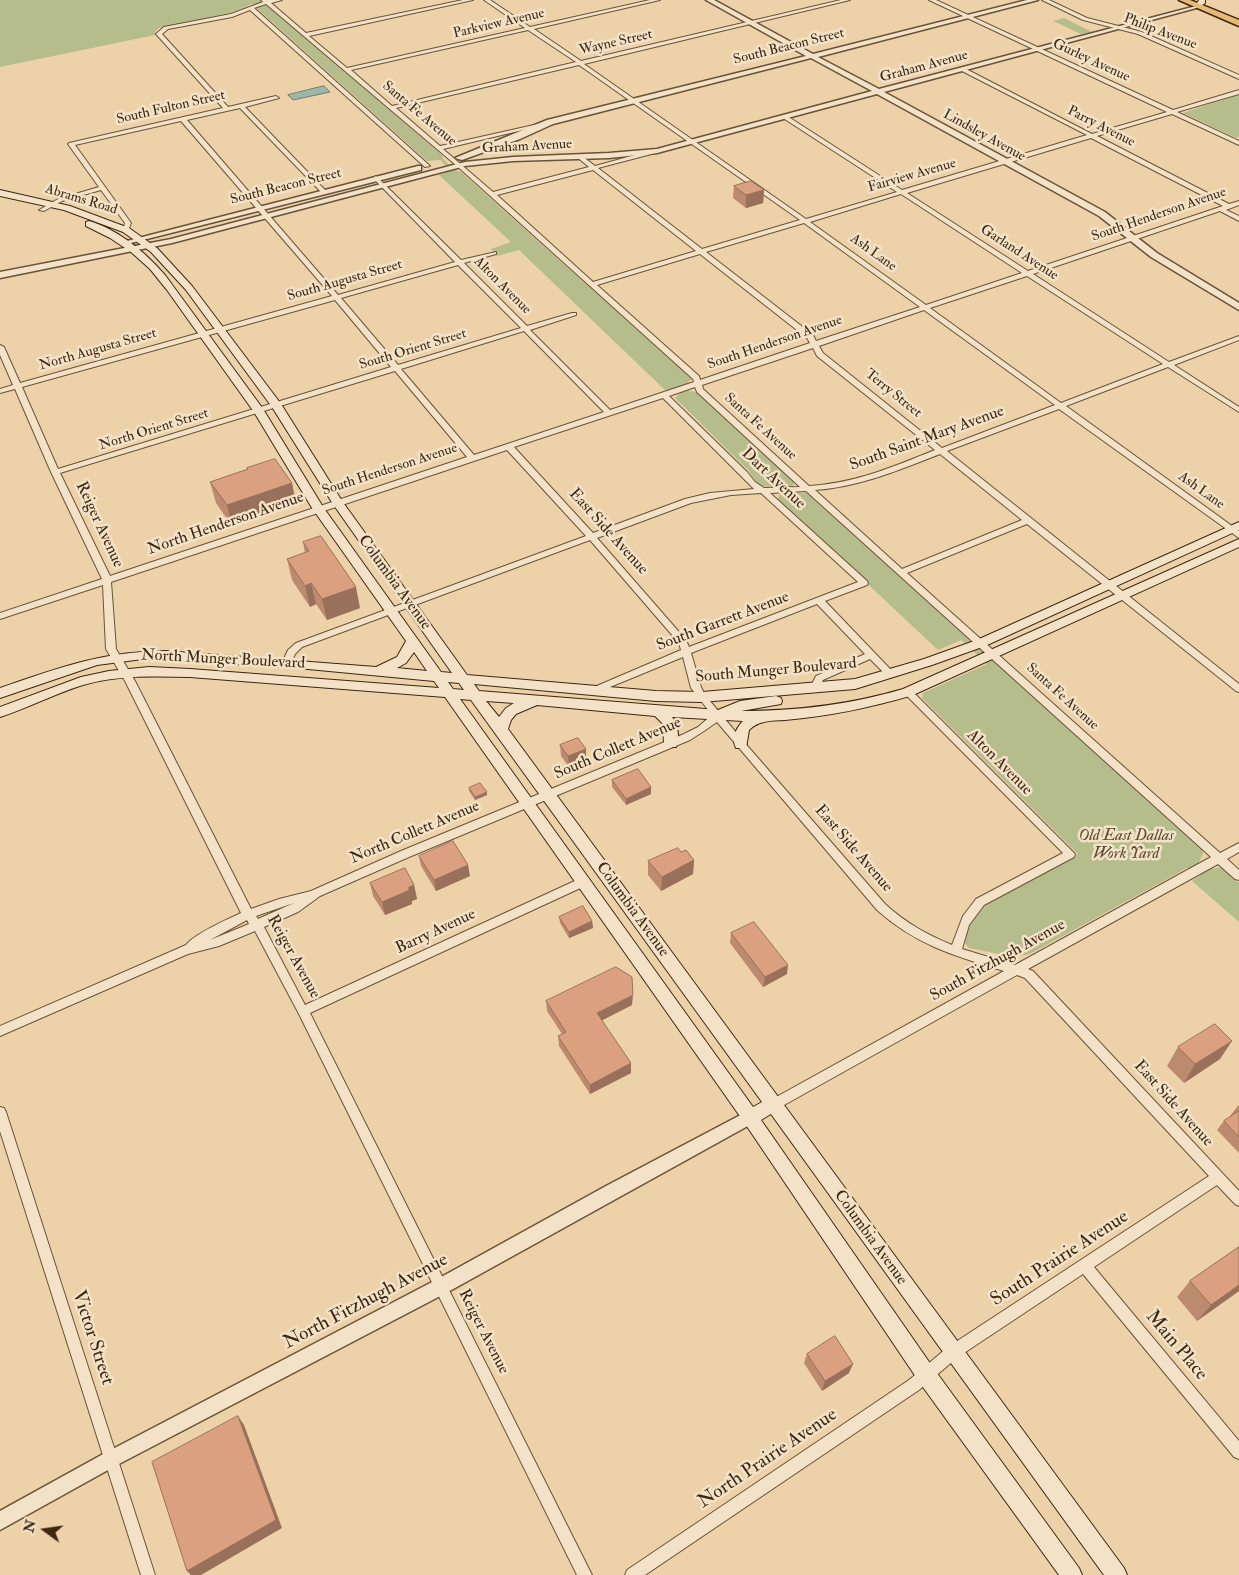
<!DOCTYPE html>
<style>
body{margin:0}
#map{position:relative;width:1239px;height:1575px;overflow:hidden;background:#edd2a9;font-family:"IM FELL Double Pica",serif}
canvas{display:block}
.north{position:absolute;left:20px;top:1505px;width:50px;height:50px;-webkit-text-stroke:4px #f3e2c7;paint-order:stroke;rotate:284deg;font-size:14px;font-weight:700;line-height:20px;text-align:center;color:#3d2711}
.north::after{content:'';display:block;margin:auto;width:18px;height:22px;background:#3d2711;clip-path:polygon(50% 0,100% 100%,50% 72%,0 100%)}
</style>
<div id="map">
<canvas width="1239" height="1575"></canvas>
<div class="north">N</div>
</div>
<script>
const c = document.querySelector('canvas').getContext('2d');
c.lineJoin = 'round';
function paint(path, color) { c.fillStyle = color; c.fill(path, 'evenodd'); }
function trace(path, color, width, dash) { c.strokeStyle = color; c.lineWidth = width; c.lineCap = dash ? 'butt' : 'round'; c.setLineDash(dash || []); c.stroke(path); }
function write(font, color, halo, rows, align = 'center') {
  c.font = font + ' "IM FELL Double Pica",serif'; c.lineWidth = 5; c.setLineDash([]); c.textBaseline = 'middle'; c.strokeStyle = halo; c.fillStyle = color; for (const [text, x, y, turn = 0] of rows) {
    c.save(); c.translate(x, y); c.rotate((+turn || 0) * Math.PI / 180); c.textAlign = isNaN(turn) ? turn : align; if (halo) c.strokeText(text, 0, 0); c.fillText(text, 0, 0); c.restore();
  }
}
const green = new Path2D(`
 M0,0H261L442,155L443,159L455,170L461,172L692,379L684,386L689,391L696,392L795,481L793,486L800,493H807L1202,849L1203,854L1199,862L1212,869L1221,867L1239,883V922L1192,881L1201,875L1187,868L1030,954L1014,957L969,948L965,943C967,924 973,914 987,903L1078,854L922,698L923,693L987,664L961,640L938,650L778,500L779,495L788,493L782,487L759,486L747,469L675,398L680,393L675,389L666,391L519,250L497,256L491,249L511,242L439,175L451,171L440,160L427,161L252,4L230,13L159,28L155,32V35L0,67Z
 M1064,18L1092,32L1081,34L1053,21Z
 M1239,94V137L1236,138L1183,113Z`);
const water = new Path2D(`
 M324,86L330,92L293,100L288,95Z`);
const minor = new Path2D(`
 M261,0H282L271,3L306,33L463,0H473L309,36L347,68L525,28L484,0H490L530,27L650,0H660L534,29L581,61L841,0H850L584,64L806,219L897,192L783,118V116H787L902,190L1087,135L960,70V68H964L1092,134L1167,112L929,0H936L1173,110L1239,90V94L1177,112L1239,141V145L1172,114L1097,136L1229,204L1239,201V205L1226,210L1239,216V221L1220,211L1033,274L1169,362L1239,336V340L1174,365L1239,407V412L1168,367L1066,406L1239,531V538L1059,409L947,451L1239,684V692L1236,691L1027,524L907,573L1220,853L1239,843V852L1227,859L1239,870V880L1235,879L1218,864L1028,969L1033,971L1239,1191V1206L1235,1204L1217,1185L1094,1267L1239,1441V1459L1234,1457L1083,1274L958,1357L919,1390L645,1575H625L627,1570L909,1380L948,1347L1209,1176L1025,978L1017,975L777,1109L773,1110L769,1109L767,1105L769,1101L1004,971C955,956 916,945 877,910L717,722L704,731L690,740L409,857L320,896L298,912L264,927L305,1005L579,879H587L588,882L587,885L310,1013L592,1575H577L299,1014L255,931L219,946L188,954L0,1036V1026L186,945C194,934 228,919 241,913L125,681L106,649L103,585L0,619V613L102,579L51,472L15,389L0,393V389L13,385L0,355V345L4,347L20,383L332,296L181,121L75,145L131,223L128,231L123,230L125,223L101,190L62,201L44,211L39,210L58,199L99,187L68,144L69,143L223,108L156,34L164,27L231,14L263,2ZM266,4L457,166L693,379L694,382L610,410L530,330L576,315V313H572L527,326L464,263L496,254V252L461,260L376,176L373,178L374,179L455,262L338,295L187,120L240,108L321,192H325V190L245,107L279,98L276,96L228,107L162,34L168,29L232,17L250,10L425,167L430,166L254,8ZM528,30L576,62L392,106L351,70ZM579,65L800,220L702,249L598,168L659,152L660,151L657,149L595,166L582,156H578V158L589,167L493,192L443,149L552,123V121L440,146L396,108ZM1091,138L1223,206L1028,271L907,193ZM593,170L696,251L593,282L497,195ZM901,194L1022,273L926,305L810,222ZM804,223L920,307L816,341L813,335L706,252ZM700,254L807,338L810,343L700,380L699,376L597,285ZM458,265L521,328L398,365L341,298ZM1027,276L1163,364L1061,403L930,308ZM335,300L391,367L58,469L22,387ZM924,310L1055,405L942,448L823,353L819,346ZM524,331L604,412L474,455L401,369ZM813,348L817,356L935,450C892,467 857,483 809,486L703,389L702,385ZM395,371L467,457L110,576L60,473ZM695,387L697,392L800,487L764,488L755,482L747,472L669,396ZM663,398L754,489L710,493L685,499L593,533L514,447ZM507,450L586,536L296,643L288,650L282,663L284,665H290L295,654L302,647L590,540L679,643L681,650L592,688L590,690L592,692H598L683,657L691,688L712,715L698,727L684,734L401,851L311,891L279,899L251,909L135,681L116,649L111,582ZM940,454L1022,520L902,569L815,490C859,487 899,470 940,454ZM806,491L1211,857L1015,965L962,949L969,925L984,905L1074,857L1075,854L911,690H905L903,692L905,694L1063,853L976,899L963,916L952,945C926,934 906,923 885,904L744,742L705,695L701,687L691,653L817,604L865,654L816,676L810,688L812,690H818L823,680L870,659L887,676H893L895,674L893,672L825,601L867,585L868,583L867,581L770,493ZM761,493L858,582L689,647L686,640L597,538L691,503L731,495ZM294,903L258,919L256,916ZM247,920L249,924L210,940Z
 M1042,0H1049L1087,18L1142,32L1239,75V79L1138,34L1083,20Z
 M0,1107L4,1108L6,1112L155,1575H141L0,1131Z`);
const tertiary = new Path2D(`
 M706,0H714L813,54L1027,0H1038L818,57L879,89L1200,5V7L884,92L1105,212L1157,253L1239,303V310L1151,257L1099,216L877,94L657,153L609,158L513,161L465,166L172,243L0,278V272L171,239L465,162L513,157L609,153L657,149L872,91L811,58L553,124L520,139L462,160L455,158L547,120L806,56Z
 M418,166H421V170L127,244L123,242Z
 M750,1110L755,1112L758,1117L755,1122L446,1293L117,1465L0,1530V1511L105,1453L434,1281L606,1186Z`);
const secondary = new Path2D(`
 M1199,0H1205V3L1198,8L1195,6Z
 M0,190L70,206L129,228L157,248L192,286L281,404L342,501L467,675L656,691L702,692L855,679L924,659L977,640L1239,522V530L985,646L932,665L855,689L702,702L656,701L474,684L479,691L718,710L740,701L776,696L781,698L782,701L781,704L741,711C798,711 848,705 903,689L1239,539V547L913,695C869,708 830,716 785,720C771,721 759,720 749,730L746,748H736C731,739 736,728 743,721L672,717C678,724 680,739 676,747H666L664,744L663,724L655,716L537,705L516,714L511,720L508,729L1124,1568L1127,1575H1104L771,1114L761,1120L934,1369L1079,1568L1082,1575H1059L920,1383L744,1122L445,697L190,677C154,676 117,675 83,685C54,694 28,708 0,717V707L81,677L109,671L149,667L190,669L439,688L434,681L287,667L143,659L97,665L0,698V688C58,668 104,651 166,651L376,667L397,657L406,641L312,508L254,412L167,290L150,269L131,252L110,238L86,226V222L89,221C119,230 145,252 165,275L263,409L323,507L441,672L452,673L333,504L272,407L186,290L151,252L123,232L64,210L0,196ZM414,652L427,671L397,668L406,663ZM448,682L459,683L464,690L453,689ZM460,699L471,700L762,1102L753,1107ZM486,701L514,703L506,708L499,717Z`);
const primary = new Path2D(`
 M1179,0H1190L1239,20V26Z`);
const wall = new Path2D(`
 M734,186L764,190L763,203L746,208L733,198Z
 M247,468L292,483L296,504L232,526L216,503L210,482L247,470Z
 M303,542L360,608L327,620L316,604L310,607L292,580L287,559L305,553Z
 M560,745L586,759L569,767L561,756Z
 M612,780L651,787V794L626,805L612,787Z
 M469,788L487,795L475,800L469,791Z
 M681,852L694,860L693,874L661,891L648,875V861Z
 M419,856L470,876L436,891L421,866Z
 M370,883L414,885L417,899L412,901V904L385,915L373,896Z
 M559,917L592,921L593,928L569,938L560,923Z
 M731,933L787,974L763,987L730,943Z
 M546,1001L632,1005L602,1020L631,1073L590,1094L559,1046L558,1036L562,1034L547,1011Z
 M1178,1047L1220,1059L1184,1083L1167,1066Z
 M1239,1105V1153L1217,1130L1224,1121L1231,1116H1230L1237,1107Z
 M1239,1247V1291L1197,1321L1177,1297L1190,1281Z
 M807,1354L849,1373L822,1391L804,1363Z`);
const shadedWall = new Path2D(`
 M764,190L763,203L746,208V195Z
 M292,483L296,504L232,526L227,505Z
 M311,583L316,604L310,607L305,586Z
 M356,587L360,608L327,620L322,599Z
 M586,749V759L569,767L568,756Z
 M651,787V794L626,805V799Z
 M487,792V795L475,800V797Z
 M694,860L693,874L661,891L662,877Z
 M468,865L470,876L436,891L434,880Z
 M414,885L417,899L412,901V904L385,915L382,902Z
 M592,921L593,928L569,938V932Z
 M788,965L787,974L763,987L765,977Z
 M633,995L632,1005L597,1023V1013Z
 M1232,1041L1220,1059L1184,1083L1195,1064Z
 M631,1063V1073L590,1094V1085Z
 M1239,1285V1291L1197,1321L1211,1305Z
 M853,1364L849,1373L822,1391L825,1381Z
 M238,1416L244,1425L282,1528L201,1575H191L187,1571Z`);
const building = new Path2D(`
 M751,181L764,190L746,195L734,186Z
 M275,459L292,483L227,505L210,482L248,469L247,468Z
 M321,536L356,587L322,599L311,583L305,586L287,559L309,551L303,542Z
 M578,738L586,749L568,756L560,745Z
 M638,769L651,787L626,799L612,780Z
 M480,783L487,792L475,797L469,788Z
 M453,841L468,865L434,880L419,856Z
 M678,848L681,852L686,850L694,860L662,877L648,861Z
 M405,868L414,885L408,888L410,890L382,902L370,883Z
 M583,906L592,921L569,932L559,917Z
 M754,922L788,965L765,977L731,933Z
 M616,967L632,977L633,995L597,1013L631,1063L590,1085L558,1036L566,1032L546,1001Z
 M1215,1024L1232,1041L1195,1064L1178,1047Z
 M1239,1111V1137L1224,1121Z
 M1239,1247V1285L1211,1305L1190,1281Z
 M835,1336L853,1364L825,1381L807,1354Z
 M238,1416L276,1520L187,1571L152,1462Z`);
const farStreetnames = [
 ["Parkview Avenue",499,24,-13],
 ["Philip Avenue",1160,32,21],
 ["Wayne Street",616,43,-13],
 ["South Beacon Street",789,47,-14],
 ["Gurley Avenue",1091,61,25],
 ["Graham Avenue",924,67,-15],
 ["South Fulton Street",171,108,-13],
 ["Santa Fe Avenue",419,114,40],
 ["Parry Avenue",1101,127,27],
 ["Lindsley Avenue",984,136,29],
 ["Graham Avenue",527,147,-3],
 ["Fairview Avenue",912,176,-16],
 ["South Beacon Street",286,187,-14],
 ["Abrams Road",81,200,17],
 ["South Henderson Avenue",1159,215,-19],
 ["Ash Lane",873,253,36],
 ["Garland Avenue",1019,253,33],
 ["South Augusta Street",345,281,-16],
 ["Alton Avenue",502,286,45],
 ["South Henderson Avenue",775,343,-19],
 ["North Augusta Street",98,350,-16],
 ["South Orient Street",413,350,-17],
 ["Terry Street",893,394,39],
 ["Santa Fe Avenue",760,427,42],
 ["North Orient Street",154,430,-17],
 ["South Henderson Avenue",390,470,-18],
 ["Ash Lane",1201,491,36],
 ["Santa Fe Avenue",1062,697,42]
];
const streetNames = [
 ["South Saint Mary Avenue",927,439,-20],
 ["Dart Avenue",773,479,43],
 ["North Henderson Avenue",226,524,-19],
 ["Reiger Avenue",99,525,65],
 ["East Side Avenue",608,532,48],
 ["Columbia Avenue",394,583,54],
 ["South Garrett Avenue",723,622,-21],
 ["North Munger Boulevard",223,660,3],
 ["South Munger Boulevard",776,671,-5],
 ["South Collett Avenue",618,749,-23],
 ["Alton Avenue",999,763,45],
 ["North Collett Avenue",415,833,-23],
 ["East Side Avenue",853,849,49],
 ["Columbia Avenue",632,910,54],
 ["Barry Avenue",436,932,-25],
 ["Reiger Avenue",293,957,61],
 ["South Fitzhugh Avenue",998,961,-29],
 ["East Side Avenue",1173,1104,48],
 ["Columbia Avenue",870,1238,54],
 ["Reiger Avenue",483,1332,63]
];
const parkNames = [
 ["Old East Dallas",1126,837],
 ["Work Yard",1126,855]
];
const nearStreetnames = [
 ["South Prairie Avenue",1060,1259,-33],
 ["North Fitzhugh Avenue",366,1302,-28],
 ["Victor Street",92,1338,72],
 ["Main Place",1176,1346,50],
 ["North Prairie Avenue",768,1459,-34]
];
paint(green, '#b4bd8b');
paint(water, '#99b7ab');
trace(water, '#747d6d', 1);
trace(minor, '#695237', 2);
trace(tertiary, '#695237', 3);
trace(secondary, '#3d2711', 2);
trace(primary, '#3d2711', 3);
paint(minor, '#f3e2c7');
paint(tertiary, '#f3e2c7');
paint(secondary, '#f3e2c7');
paint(primary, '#e6b974');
paint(wall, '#bc8a6e');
paint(shadedWall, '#99705a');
paint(building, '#dba080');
trace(building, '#99705a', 1);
write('14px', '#3d2711', '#f3e2c7', farStreetnames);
write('16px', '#3d2711', '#f3e2c7', streetNames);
write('italic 16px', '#5b4c30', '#f3e2c7', parkNames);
write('19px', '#3d2711', '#f3e2c7', nearStreetnames);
</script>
